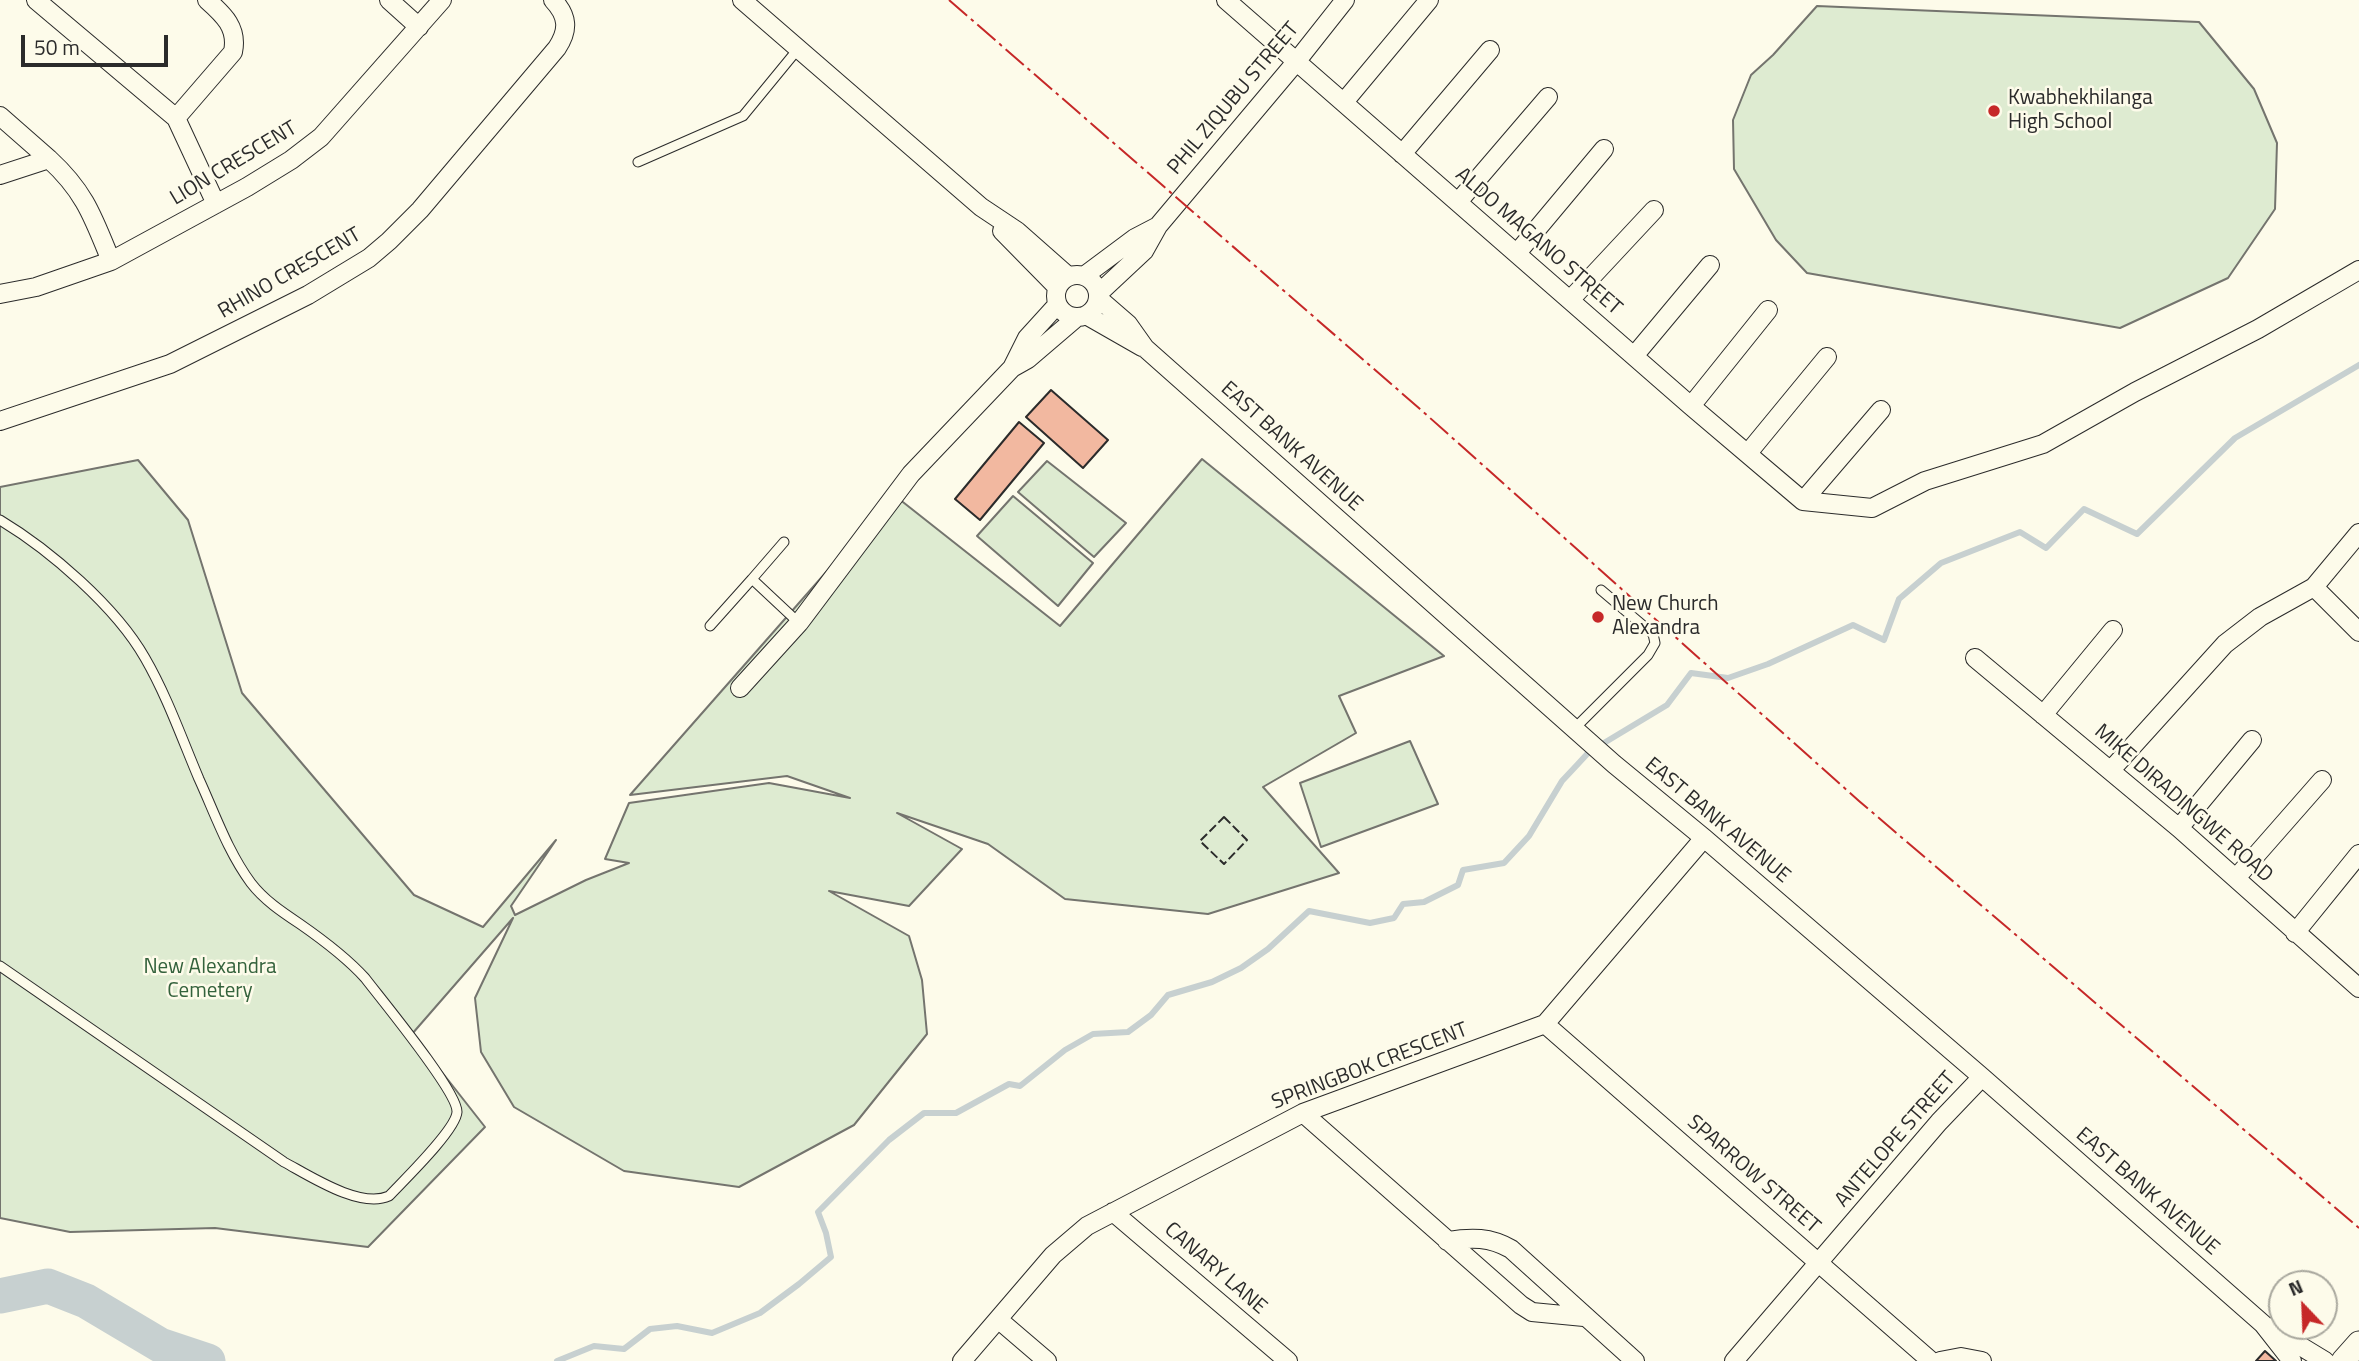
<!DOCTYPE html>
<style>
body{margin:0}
#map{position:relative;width:2359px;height:1361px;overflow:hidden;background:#fdfbea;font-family:"Titillium Web",sans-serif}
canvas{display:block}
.north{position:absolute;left:2268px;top:1270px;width:70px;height:70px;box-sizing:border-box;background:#fdfbea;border:2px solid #a9a89e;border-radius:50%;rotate:337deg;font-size:19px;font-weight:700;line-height:28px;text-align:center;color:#2b2b2b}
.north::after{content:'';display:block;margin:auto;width:24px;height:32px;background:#c62828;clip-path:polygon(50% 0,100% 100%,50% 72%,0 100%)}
.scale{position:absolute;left:21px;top:35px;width:147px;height:32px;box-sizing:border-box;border:4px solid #2b2b2b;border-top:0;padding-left:9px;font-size:21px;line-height:24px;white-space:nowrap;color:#2b2b2b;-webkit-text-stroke:5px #fdfbea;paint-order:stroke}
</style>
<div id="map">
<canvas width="2359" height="1361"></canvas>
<div class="north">N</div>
<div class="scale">50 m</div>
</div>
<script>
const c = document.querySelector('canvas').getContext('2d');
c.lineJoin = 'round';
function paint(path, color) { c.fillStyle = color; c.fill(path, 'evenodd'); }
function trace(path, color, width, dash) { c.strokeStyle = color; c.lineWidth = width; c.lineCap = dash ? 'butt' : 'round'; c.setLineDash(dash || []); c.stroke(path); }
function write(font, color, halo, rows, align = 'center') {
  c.font = font + ' "Titillium Web",sans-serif'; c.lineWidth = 5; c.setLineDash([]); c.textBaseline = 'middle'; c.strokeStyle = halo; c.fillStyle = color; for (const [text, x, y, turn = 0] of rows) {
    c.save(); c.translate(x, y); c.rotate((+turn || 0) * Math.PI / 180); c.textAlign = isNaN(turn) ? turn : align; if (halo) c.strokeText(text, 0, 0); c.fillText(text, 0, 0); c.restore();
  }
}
const green = new Path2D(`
 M1817,6L2199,22L2254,89L2277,143L2275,209L2228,278L2120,328L1807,273L1776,240L1734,169L1733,120L1751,75L1773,55Z
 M1202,459L1444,656L1339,696L1356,733L1263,787L1339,873L1208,914L1065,899L988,844L897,813L962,849L909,906L829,891L909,936L922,980L927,1034L854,1125L739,1187L624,1171L514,1107L481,1052L475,998L513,918L412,1034L485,1127L368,1247L215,1228L70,1232L0,1218V487L138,460L188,520L242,693L414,895L483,927L556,840L511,906L515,915L586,880L629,863L605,859L629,803L769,783L850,798L787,776L630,795L894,495L1060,626Z
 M1047,461L1126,523L1094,557L1018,492Z
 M1013,496L1093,563L1058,606L977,536Z
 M1410,741L1438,804L1321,847L1300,783Z`);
const stream = new Path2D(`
 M557,1361L594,1346L624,1349L650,1329L677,1326L712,1333L760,1313L799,1284L831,1257L826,1233L818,1212L889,1140L924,1113H956L1009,1084L1020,1086L1065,1050L1093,1034L1128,1032L1151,1015L1168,995L1212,982L1241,968L1268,949L1309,911L1370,923L1394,918L1403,904L1424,902L1458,885L1463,870L1504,863L1529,836L1562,781L1577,765L1589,752L1667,705L1691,673L1728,678L1768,664L1853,625L1884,640L1899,599L1941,563L2020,532L2046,548L2084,509L2137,534L2235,438L2359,365`);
const river = new Path2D(`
 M0,1296L48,1286L86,1301L160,1345L208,1361`);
const building = new Path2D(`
 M1051,390L1108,440L1083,468L1026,417Z
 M1019,422L1044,443L980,520L955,499Z
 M2265,1351L2276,1361H2256Z`);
const service = new Path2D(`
 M638,162L743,116L798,49
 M0,520C50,550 116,607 145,658C167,696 182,739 199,779C215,814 228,852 251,883C264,900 282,912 300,924C323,940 346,957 365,978C381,999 458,1092 457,1112C456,1130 403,1181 389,1196C360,1209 310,1176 284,1162L0,966
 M784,542L752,579L799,623
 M710,626L752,579
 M1575,728L1648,655L1655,643L1653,634L1601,590`);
const minor = new Path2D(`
 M36,0L176,118L216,204
 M389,0L419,27
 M742,0L981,207L1017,231L1068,276
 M1226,0L1691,406L1803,501L1872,508L1925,481L2043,444L2135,392L2258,329L2359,270
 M1344,102L1429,0
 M0,116L49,159L0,175
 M176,118L233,52C238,28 224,15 207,0
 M1402,154L1490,50
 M49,159C85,192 93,217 111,261
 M1458,202L1548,97
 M1002,231L1057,287
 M1517,253L1604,149
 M1056 296a21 21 0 1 1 42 0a21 21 0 1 1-42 0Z
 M1084,276L1135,238L1158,226
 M0,294L36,287L111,261L247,187L291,160L321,137L442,0
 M1098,294L1144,251L1158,226L1296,62L1345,0
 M1098,298L1128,324L1145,348L1614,764L1704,838L1982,1077L2263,1324L2292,1361
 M1570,300L1654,210
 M1086,315L1142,347
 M1634,356L1710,265
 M1012,368L1027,338L1057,305
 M1691,406L1768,310
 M0,421L170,364L308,295L369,258L389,241L420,210L557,48C569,30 568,16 553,0
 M1748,453L1827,357
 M1803,501L1881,410
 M2359,533L2314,587L2359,632
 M1975,658L2179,828L2359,988
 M740,688L799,623L911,474L1012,368L1028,359L1076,318
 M2043,715L2113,630
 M2111,770L2225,644L2260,617L2314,587
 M2179,828L2252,740
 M2236,878L2322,780
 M2295,933L2359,854
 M1545,1024L1931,1361
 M1303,1113L1521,1305L1532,1312L1584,1317
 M1113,1212L1288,1361
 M1447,1241C1472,1237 1490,1237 1511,1249L1635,1361
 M999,1320L1047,1361
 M2269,1327L2325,1361
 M962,1361L1053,1255L1087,1226L1303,1113L1545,1024L1704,838
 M1734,1361L1939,1122L1982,1077
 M1940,1361L1961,1357L1982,1361`);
const tertiary = new Path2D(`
 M2343,1361L2359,1343`);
const fence = new Path2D(`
 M1224,817L1247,840L1224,864L1200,841Z`);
const power = new Path2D(`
 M949,0L1420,409L1859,801L2359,1228`);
const markers = [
 [1994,111,7,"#c62828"],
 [1598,617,7,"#c62828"]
];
const streetNames = [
 ["PHIL ZIQUBU STREET",1234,99,-50],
 ["LION CRESCENT",234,164,-31],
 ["ALDO MAGANO STREET",1538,242,41],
 ["RHINO CRESCENT",290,274,-30],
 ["EAST BANK AVENUE",1291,447,42],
 ["MIKE DIRADINGWE ROAD",2183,804,41],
 ["EAST BANK AVENUE",1717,821,40],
 ["SPRINGBOK CRESCENT",1370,1067,-21],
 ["ANTELOPE STREET",1896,1140,-49],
 ["SPARROW STREET",1753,1175,41],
 ["EAST BANK AVENUE",2147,1192,41],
 ["CANARY LANE",1215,1269,41]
];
const poiNames = [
 ["Kwabhekhilanga",2008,99],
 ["High School",2008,123],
 ["New Church",1612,605],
 ["Alexandra",1612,629]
];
const parkNames = [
 ["New Alexandra",210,968],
 ["Cemetery",210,992]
];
paint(green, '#deebd1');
trace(green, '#74746e', 2);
trace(stream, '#c7d0d0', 6);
trace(river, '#c7d0d0', 35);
paint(building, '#f2b8a0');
trace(building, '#2b2b2b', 2);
trace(service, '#2b2b2b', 11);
trace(minor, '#2b2b2b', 20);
trace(tertiary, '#2b2b2b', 25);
trace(service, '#fdfbea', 9);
trace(minor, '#fdfbea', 18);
trace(tertiary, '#fdfbea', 23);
trace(fence, '#2b2b2b', 2, [9, 3.5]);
trace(power, '#c62828', 2, [24, 5, 3.5, 5]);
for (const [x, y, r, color] of markers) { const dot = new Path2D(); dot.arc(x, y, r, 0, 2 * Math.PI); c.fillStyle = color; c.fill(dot); trace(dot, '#fdfbea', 2.5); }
write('21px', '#2b2b2b', '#fdfbea', streetNames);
write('21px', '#2b2b2b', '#fdfbea', poiNames, 'left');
write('21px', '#34623c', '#fdfbea', parkNames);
</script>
